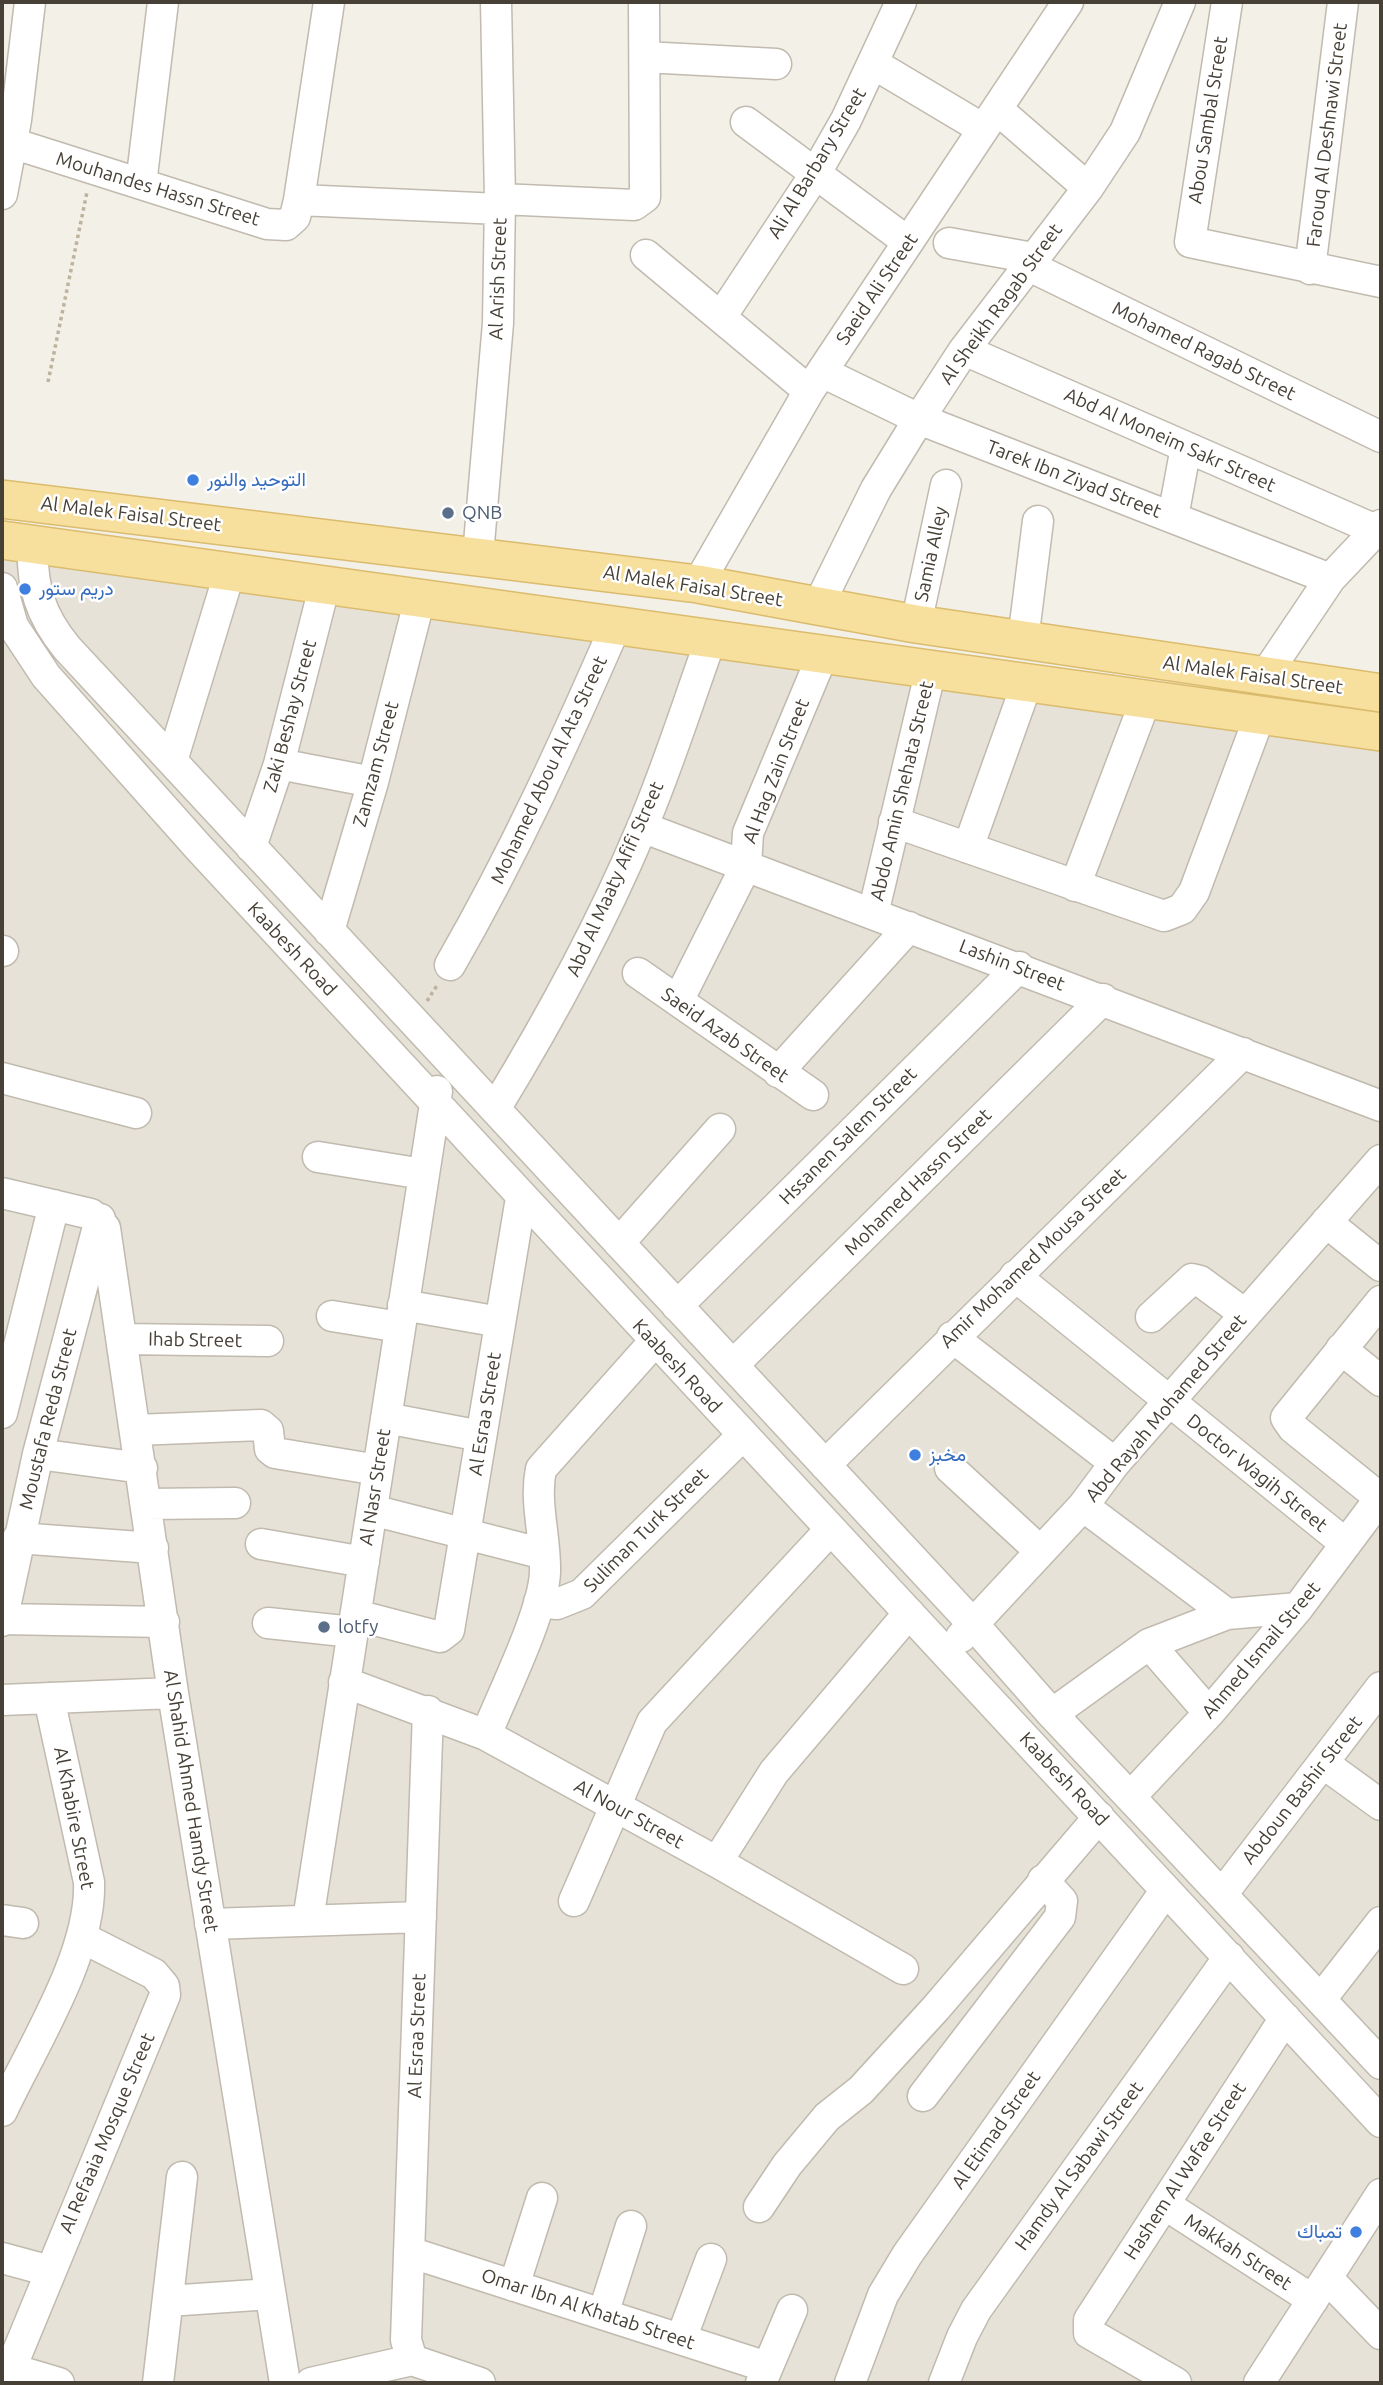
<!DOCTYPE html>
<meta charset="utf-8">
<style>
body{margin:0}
#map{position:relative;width:1383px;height:2385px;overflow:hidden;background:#f3f0e8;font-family:Ubuntu,sans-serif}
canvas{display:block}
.frame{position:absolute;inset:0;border:4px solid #464037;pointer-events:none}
</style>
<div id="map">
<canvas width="1383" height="2385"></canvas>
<div class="frame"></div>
</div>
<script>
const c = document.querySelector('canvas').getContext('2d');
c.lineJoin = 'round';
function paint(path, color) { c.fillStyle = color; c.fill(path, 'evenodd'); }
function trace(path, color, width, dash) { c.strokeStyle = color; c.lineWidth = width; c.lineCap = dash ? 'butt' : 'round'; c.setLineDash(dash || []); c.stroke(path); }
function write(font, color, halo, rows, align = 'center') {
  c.font = font + ' Ubuntu,Vazirmatn,sans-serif'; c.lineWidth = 5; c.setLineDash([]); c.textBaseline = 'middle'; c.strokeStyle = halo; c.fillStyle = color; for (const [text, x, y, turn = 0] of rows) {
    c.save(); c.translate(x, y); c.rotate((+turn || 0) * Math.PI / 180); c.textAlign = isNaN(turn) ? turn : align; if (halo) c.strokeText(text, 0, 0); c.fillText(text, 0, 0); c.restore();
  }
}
const residential = new Path2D(`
 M2,558L1381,721V2383H2Z`);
const path = new Path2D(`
 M48,382L87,192
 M427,1001L438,984`);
const minor = new Path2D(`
 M1227,2L1190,242L1381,282
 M645,57L776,64
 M874,64L983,129
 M997,109L1088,188
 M746,122L908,242
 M12,143L267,224L286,225L295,217L299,200L329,2
 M141,184L163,2
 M2,194L16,120L30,2
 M500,199L634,205L645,197L644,2
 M299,200L500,209
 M949,243L1033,258
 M646,255L809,391
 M1027,265L1381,437
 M1310,269L1343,2
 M721,317L814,176L846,120L901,2
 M964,350L1376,530
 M822,372L919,419L1330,579
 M1173,517L1186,447
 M33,543C31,586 40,615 67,648L973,1624L1052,1714L1381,2064
 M478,555L498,323L500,199L496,2
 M698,584L809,391L1068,2
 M2,588L13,626L46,676L199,848L1381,2122
 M818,606L876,489L919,419L964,350L1088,188L1125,132L1180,2
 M916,624L946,485
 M1023,640L1038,521
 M1264,677L1330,579L1381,525
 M172,761L230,571
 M279,764L373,782
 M894,822L1164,916L1182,909L1194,892L1260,715
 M642,827L1381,1106
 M251,847L279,764L325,584
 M968,848L1027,683
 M1075,886L1146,699
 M873,914L931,669
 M329,931L373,782L420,598
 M2,951H3
 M450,965C515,852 564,744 616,625
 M638,973L813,1095
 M678,1001L746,866L748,833L823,654
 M778,1072L909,927
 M2,1078L136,1113
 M495,1109C550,1019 600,927 641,830C668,767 688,702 711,639
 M318,1157L423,1174
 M2,1193L91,1214L105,1228L173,1693L285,2383
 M1326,1222L1381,1266
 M619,1243L720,1129
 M1015,1276L1346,1544
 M403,1305L500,1322
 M677,1306L1019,967
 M332,1316L400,1327
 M1151,1317L1192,1279L1200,1281L1245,1314
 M952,1337L1115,1463
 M122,1339L268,1341
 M1341,1349L1381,1381
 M733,1365L1103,999
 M2,1413L54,1205
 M386,1418L481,1436
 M136,1430L261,1425L268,1431L270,1449L275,1453L378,1470
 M38,1454L142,1468
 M825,1465L1243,1053
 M950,1468L1039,1550
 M1380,1498L1293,1428L1286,1418L1381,1301
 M147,1504L235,1503
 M1083,1506L1227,1614
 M372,1510L544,1554
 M18,1538L153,1548
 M261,1544L364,1562
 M539,1602L557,1604L582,1594L743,1435
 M356,1615L440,1637L449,1630L521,1198
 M2,1619L164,1622
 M2,1621L38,1454L100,1219
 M268,1623L353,1632
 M961,1637L1083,1506L1115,1463L1381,1160
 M1149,1644L1209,1713
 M344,1682L486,1735L717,1862L903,1969
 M2,1700L173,1693
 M1052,1714L1149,1644L1227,1614L1298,1608
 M486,1735C502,1695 544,1611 545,1572C546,1537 534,1503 541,1469L654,1342
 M1323,1763L1381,1805
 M1132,1795L1209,1713L1298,1608L1381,1497
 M717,1862L774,1772L909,1613
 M1223,1893L1381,1687
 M574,1901L652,1722L831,1529
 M2,1920L23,1923
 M308,1920L437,1091
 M210,1924L421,1917
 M1321,1999L1381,1922
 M923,2096L1060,1917L1062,1901L1043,1880
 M2,2111C33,2045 92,1953 89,1882L49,1698
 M1164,2204L1313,2300
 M759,2207L787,2165L827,2117L861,2090L936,2008L1099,1817
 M409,2252L767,2367
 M2,2258L50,2271
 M1327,2278L1381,2334
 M514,2286L542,2198
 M168,2301L270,2294
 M603,2314L631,2226
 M681,2339L711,2259
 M412,2360L406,2340L428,1711
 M412,2360L480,2383
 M2,2366L59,2383
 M11,2368L165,1995L164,1986L154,1974L83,1938
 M158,2383L182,2177
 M311,2383L412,2360
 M761,2383L792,2310
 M850,2383L883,2295L907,2255L1166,1890
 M944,2383L962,2337L976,2310L1229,1957
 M1176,2383L1089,2333V2320L1285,2018
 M1259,2383L1381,2194`);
const major = new Path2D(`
 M2,499L698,584L916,624L1381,693
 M2,540L1381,732`);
const markers = [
 [193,480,7,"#3f7fe0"],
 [448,513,7,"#5c6f8a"],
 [25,589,7,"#3f7fe0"],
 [915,1455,7,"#3f7fe0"],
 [324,1627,7,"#5c6f8a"],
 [1356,2232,7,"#3f7fe0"]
];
const streetNames = [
 ["Abou Sambal Street",1208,120,-81],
 ["Farouq Al Deshnawi Street",1327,135,-83],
 ["Ali Al Barbary Street",817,163,-59],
 ["Mouhandes Hassn Street",158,189,17],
 ["Al Arish Street",498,279,-88],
 ["Saeid Ali Street",877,289,-56],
 ["Al Sheikh Ragab Street",1001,304,-54],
 ["Mohamed Ragab Street",1204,351,26],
 ["Abd Al Moneim Sakr Street",1170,440,24],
 ["Tarek Ibn Ziyad Street",1074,479,21],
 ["Al Malek Faisal Street",131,514,7],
 ["Samia Alley",931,554,-78],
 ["Al Malek Faisal Street",693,586,9],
 ["Al Malek Faisal Street",1253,675,8],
 ["Zaki Beshay Street",290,716,-75],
 ["Zamzam Street",376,764,-75],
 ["Mohamed Abou Al Ata Street",549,770,-65],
 ["Al Hag Zain Street",776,771,-69],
 ["Abdo Amin Shehata Street",902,791,-77],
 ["Abd Al Maaty Afifi Street",615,879,-66],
 ["Kaabesh Road",292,949,47],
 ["Lashin Street",1012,965,21],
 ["Saeid Azab Street",725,1035,35],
 ["Hssanen Salem Street",848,1136,-45],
 ["Mohamed Hassn Street",918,1182,-45],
 ["Amir Mohamed Mousa Street",1033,1258,-44],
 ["Ihab Street",195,1340,1],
 ["Kaabesh Road",677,1366,47],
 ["Abd Rayah Mohamed Street",1166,1408,-50],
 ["Al Esraa Street",485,1414,-81],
 ["Moustafa Reda Street",48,1419,-76],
 ["Doctor Wagih Street",1257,1473,39],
 ["Al Nasr Street",375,1487,-81],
 ["Suliman Turk Street",646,1530,-45],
 ["Ahmed Ismail Street",1261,1650,-50],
 ["Kaabesh Road",1064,1779,47],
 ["Abdoun Bashir Street",1302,1790,-52],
 ["Al Shahid Ahmed Hamdy Street",191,1801,81],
 ["Al Nour Street",629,1814,29],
 ["Al Khabire Street",74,1818,79],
 ["Al Esraa Street",417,2036,-88],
 ["Al Etimad Street",996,2130,-55],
 ["Al Refaaia Mosque Street",107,2133,-67],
 ["Hamdy Al Sabawi Street",1079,2166,-54],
 ["Hashem Al Wafae Street",1185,2171,-57],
 ["Makkah Street",1238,2252,33],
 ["Omar Ibn Al Khatab Street",588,2309,18]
];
const shopNames = [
 ["التوحيد والنور",207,480],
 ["دريم ستور",39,589],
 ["مخبز",929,1455],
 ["تمباك",1342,2232,"right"]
];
const serviceNames = [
 ["QNB",462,513],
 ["lotfy",338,1627]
];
paint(residential, '#e6e2d7');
trace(minor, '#c1baae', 33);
trace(major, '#dbbc6e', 40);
trace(path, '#beb39e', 3.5, [3.5, 3.5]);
trace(minor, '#fff', 30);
trace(major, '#f7df9d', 37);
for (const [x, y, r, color] of markers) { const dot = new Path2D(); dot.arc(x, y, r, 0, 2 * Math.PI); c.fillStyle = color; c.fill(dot); trace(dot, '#fff', 2.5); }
write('19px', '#464037', '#fff', streetNames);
write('19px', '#366cbe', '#fff', shopNames, 'left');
write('19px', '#4e5e75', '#fff', serviceNames, 'left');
</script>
